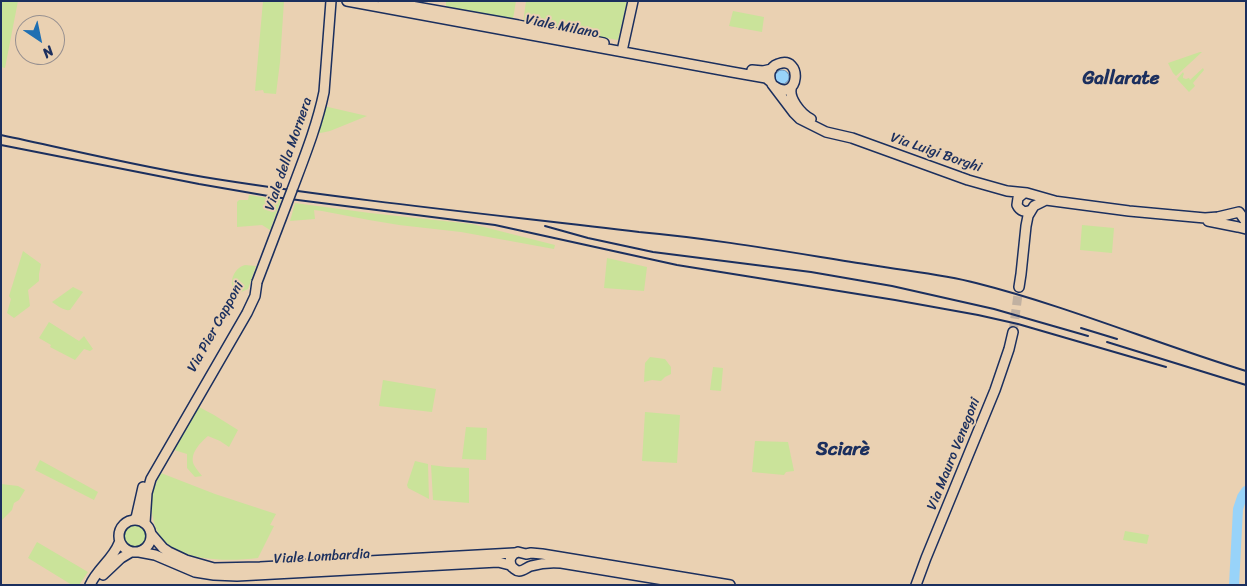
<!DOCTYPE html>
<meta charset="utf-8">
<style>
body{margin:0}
#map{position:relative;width:1247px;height:586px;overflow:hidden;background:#ead1b2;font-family:Sriracha,sans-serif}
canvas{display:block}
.frame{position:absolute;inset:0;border:2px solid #1b2f5e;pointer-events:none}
.north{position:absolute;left:15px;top:15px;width:50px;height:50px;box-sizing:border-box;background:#ead1b2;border:1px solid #979090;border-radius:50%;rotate:146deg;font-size:14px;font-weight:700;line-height:20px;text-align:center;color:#1b2f5e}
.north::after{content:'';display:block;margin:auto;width:18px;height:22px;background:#1f6fb2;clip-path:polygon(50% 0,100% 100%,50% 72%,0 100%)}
</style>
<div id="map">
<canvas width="1247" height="586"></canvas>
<div class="frame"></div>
<div class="north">N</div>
</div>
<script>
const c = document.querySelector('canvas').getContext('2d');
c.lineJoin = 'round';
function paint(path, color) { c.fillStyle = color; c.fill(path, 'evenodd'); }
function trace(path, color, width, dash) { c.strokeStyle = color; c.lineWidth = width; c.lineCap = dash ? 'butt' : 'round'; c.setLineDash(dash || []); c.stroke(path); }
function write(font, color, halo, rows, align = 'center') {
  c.font = font + ' Sriracha,sans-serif'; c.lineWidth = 4; c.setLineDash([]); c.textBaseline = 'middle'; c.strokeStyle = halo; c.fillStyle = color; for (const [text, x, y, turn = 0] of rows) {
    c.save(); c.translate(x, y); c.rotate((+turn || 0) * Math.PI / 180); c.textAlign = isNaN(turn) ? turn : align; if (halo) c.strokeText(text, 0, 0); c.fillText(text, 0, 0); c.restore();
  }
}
const green = new Path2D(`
 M1,1H18L5,68L1,67Z
 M263,1H284L280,62L276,94L264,93L263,90L255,91Z
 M446,1H516L513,19L446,7Z
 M526,1H627L618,40L523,24Z
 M733,11L764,17L762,32L729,26Z
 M1200,52H1202L1176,76L1173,73L1168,63Z
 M1203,68L1204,70L1193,83L1195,86L1189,92L1177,79L1183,72L1184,74L1183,76V78L1186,79L1189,78L1190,80Z
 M315,104L367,116L330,131L306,136L309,129Z
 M249,195L281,200L270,230L262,225L237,227V202L239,200H248Z
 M295,203L370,213L472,224L555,245L554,249L461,232L399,225L369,220L322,211L314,210L315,219L290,221Z
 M1082,225L1114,228L1112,253L1080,250Z
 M23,251L41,264L39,274V281L28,290L30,306L14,318L7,313L11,299L9,296Z
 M607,258L647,267L644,291L604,288Z
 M245,265L256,266L248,289L239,293L235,292C228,282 234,268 245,265Z
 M73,287L83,292L70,310C64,311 58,306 52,302Z
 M49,322L79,341L84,336L93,349L90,351L84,349L75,360L50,347L51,345L39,338Z
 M650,357L665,359L671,367V374L665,377L661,381L652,380L644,382L645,363Z
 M713,367L723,368L721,391L710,390Z
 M383,380L436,389L432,412L379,406Z
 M199,407L214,415L238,430L229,447L220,441L208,436C200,443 189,454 194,465C196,469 199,472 202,476L195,477L187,468V454L174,450Z
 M645,412L680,415L677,463L642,461Z
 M466,427L487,428L486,460L462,459Z
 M755,441L788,442L794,471L786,472L784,475L752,472Z
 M40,460L98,492L94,500L35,470Z
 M415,461L428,464L429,499L408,488L407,485Z
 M431,465L447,467L469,468V503L433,500Z
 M161,473L215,494L276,514L270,525L274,526L258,558C223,562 160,563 153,518C151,509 149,499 153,491C155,485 158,479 161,473Z
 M1,484L18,486L25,490L19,500L14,503L12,510L1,521Z
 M123 537a12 12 0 1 1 24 0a12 12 0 1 1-24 0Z
 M1125,531L1149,535L1147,544L1123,540Z
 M37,542L88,572L79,585H72L28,558Z`);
const water = new Path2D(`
 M775 77a7 7 0 1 1 14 0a7 7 0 1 1-14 0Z`);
const river = new Path2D(`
 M1234,585L1238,509L1242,497L1246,491`);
const secondaryTunnel = new Path2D(`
 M1013,332L1019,287`);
const secondary = new Path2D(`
 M347,1L732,72L766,78L771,82
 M383,1L518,25L604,43
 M622,51L633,1
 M752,70L763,71L772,69
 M774,86C800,104 803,54 778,64C769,67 768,77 772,84L794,113L800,119L826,132L852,138L968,180L1007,191L1027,193L1055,201
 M792,86C787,97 801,114 811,119
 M292,190C304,158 317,126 324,92L331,1
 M1024,193L1018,198L1017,205C1020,211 1025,213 1031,210
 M1208,221L1238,227L1246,229
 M1019,287L1021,274L1026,226L1028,216L1034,206L1046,200L1129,211L1205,218L1218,217L1239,212L1246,222
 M119 536a16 16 0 1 1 32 0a16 16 0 1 1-32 0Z
 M133,520L136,518L143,487
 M145,523L147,493L151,479L247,313L255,296L257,282
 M151,534L163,548L169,552L186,560L214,568L260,567L514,553
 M139,552L155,555L195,572L214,575L237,576L498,562L510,565
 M103,575L121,558L131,552
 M90,585C97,569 113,559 119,543
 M694,585L561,563C550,562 541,563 531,566C527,567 524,571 519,571C516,571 515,569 512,567C508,560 511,554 518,552L526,554L531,553L542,554L730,585
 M916,585L926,558L995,390L1009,349L1013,332`);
const rail = new Path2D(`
 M1,135C72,150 144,168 216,179C356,201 497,215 639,232C717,239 794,253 871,265C906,271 941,274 976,283C1067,306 1155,343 1246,371
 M1,145L199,184L274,197L495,225L677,265L895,300L978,315L1018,324L1166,367
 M545,226L588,238L653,252L811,272L892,286L994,309L1088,336
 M1081,328L1117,339
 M1107,342L1246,385`);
const secondaryBridge = new Path2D(`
 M257,282L292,190`);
const streetNames = [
 ["Viale Milano",562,27,11],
 ["Via Luigi Borghi",936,153,19],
 ["Viale della Mornera",289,154,-71],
 ["Via Pier Capponi",216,327,-61],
 ["Via Mauro Venegoni",954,454,-68],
 ["Viale Lombardia",322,557,-3]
];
const districtNames = [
 ["Gallarate",1121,79],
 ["Sciarè",843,450]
];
paint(green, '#cae39a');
paint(water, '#98d3f9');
trace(water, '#6691bb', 1);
trace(river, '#98d3f9', 10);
trace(secondaryTunnel, '#c1b1a1', 9, [9, 4.5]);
trace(secondary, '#1b2f5e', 12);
trace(secondary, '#ead1b2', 9);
trace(rail, '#1b2f5e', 2);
trace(secondaryBridge, '#1b2f5e', 12, []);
trace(secondaryBridge, '#ead1b2', 9);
write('14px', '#1b2f5e', '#ead1b2', streetNames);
write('bold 19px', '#1b2f5e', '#ead1b2', districtNames);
</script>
